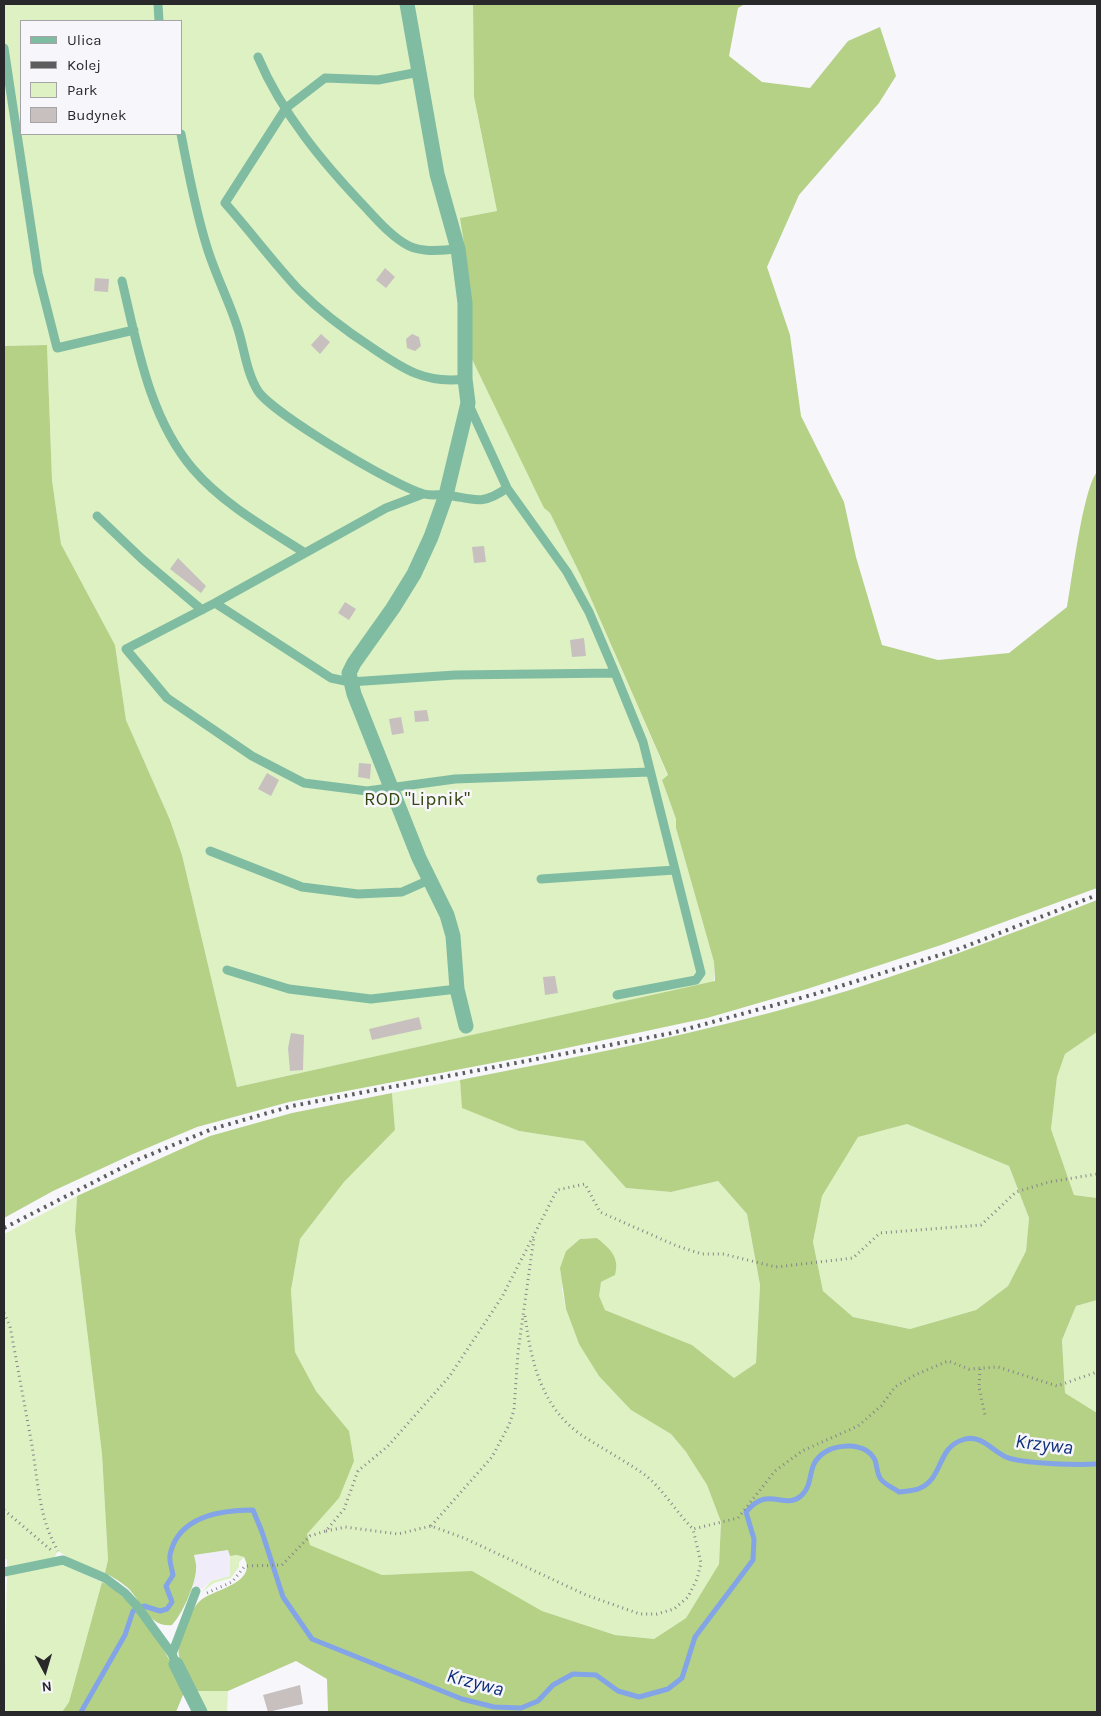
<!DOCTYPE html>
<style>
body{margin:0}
#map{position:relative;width:1101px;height:1716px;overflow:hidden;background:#f7f6fb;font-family:Karla,sans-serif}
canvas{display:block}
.frame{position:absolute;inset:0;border:5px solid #29282a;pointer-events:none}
.legend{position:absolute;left:20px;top:20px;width:162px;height:115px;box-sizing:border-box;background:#f7f6fb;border:1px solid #a5a4a7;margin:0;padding:6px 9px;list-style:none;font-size:15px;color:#29282a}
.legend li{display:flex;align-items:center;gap:10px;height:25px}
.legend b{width:25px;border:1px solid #a5a4a7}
.north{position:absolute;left:20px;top:1646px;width:50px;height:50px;-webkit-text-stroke:4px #f7f6fb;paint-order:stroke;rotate:174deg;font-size:14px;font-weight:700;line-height:20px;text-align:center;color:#29282a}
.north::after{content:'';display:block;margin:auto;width:18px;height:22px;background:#29282a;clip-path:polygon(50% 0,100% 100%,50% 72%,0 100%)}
</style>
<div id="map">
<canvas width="1101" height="1716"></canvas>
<div class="frame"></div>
<ul class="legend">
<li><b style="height:6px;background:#80bca1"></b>Ulica</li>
<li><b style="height:6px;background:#5d5c5f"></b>Kolej</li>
<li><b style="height:14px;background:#def1c3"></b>Park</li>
<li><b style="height:14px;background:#c7c0bf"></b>Budynek</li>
</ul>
<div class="north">N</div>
</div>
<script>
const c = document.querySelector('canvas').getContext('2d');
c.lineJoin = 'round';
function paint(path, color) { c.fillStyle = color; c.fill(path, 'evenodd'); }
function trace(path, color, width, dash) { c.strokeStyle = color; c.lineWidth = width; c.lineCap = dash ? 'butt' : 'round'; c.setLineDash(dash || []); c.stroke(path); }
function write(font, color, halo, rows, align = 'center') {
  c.font = font + ' Karla,sans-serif'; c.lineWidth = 5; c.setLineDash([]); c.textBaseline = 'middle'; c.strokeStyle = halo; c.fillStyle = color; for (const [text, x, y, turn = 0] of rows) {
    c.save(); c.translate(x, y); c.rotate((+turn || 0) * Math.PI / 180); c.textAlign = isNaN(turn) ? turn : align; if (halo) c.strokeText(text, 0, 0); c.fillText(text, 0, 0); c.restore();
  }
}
const built = new Path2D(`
 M229,1550L232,1566L230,1576L211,1581L202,1589L192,1585L197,1570L194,1555Z`);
const green = new Path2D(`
 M4,4H473L474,97L497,211L460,218L544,508L550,513L581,576L668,776L662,780L676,819V828L714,962V982L237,1087L182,855L170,820L126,720L115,645L61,544L52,480L47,345L4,346ZM21,21H181V134H21Z
 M1097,1032V1198L1074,1195L1051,1129L1057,1077L1065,1054Z
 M460,1080L463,1108L519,1131L584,1141L626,1188L671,1192L718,1181L747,1214L760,1285L756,1363L734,1378L692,1345L605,1310L598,1296L601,1282L615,1275L598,1238L580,1239L566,1251L562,1290L566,1309L579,1344L631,1410L671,1434L686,1452L707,1485L721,1522L719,1564L686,1618L654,1639L615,1635L542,1611L472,1572L382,1575L310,1545L306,1534L339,1498L349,1431L316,1391L295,1352L291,1290L300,1239L344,1182L395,1130L392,1093Z
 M907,1124L1009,1166L1029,1218L1026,1251L1008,1286L976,1310L910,1329L853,1317L823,1291L813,1242L822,1196L857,1137Z
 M77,1196L75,1231L102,1454L108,1560L105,1573L74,1561L58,1551L54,1558L7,1567V1559H4V1234Z
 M1097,1300V1413L1065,1393L1062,1340L1076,1306Z
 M237,1555L244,1557L239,1562V1567L231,1578L214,1583L202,1592L211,1581L230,1576V1556Z
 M62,1564L102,1582L69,1702L62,1712H4L7,1575Z
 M195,1691H228L227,1712H205Z`);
const forest = new Path2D(`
 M473,4H745L738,8L729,56L762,82L810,88L848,41L880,27L896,76L879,103L799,195L767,267L790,335L801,416L844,502L856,557L882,645L938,660L1009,653L1067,607C1072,580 1083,489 1097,472V888L941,945L807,989L707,1018L529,1056L289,1102L197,1127L133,1154L53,1191L4,1218V346L47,345L52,480L61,544L115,645L126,720L170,820L182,855L237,1087L715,981L714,962L676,828V819L662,780L668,775L581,576L550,513L544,508L471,357L464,243L460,218L497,211L474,97Z
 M1097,900V1032L1065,1054L1057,1077L1051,1129L1074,1195L1097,1198V1300L1076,1306L1062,1340L1065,1393L1097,1413V1712H328L327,1679L296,1661L228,1691H195C189,1680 182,1668 179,1656C177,1646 181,1638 185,1630C189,1620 192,1607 201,1600C215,1589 258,1583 244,1557L237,1555L230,1556L228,1550L194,1555C195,1560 197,1566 196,1571C194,1587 183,1613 172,1625C149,1628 142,1602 128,1588C121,1582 113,1577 105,1573L108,1560L102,1454L75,1231L77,1196L210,1136L292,1113L392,1093L395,1130L344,1182L300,1239L291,1290L295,1352L316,1391L349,1431L354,1461L339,1498L307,1534L310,1545L382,1575L472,1571L542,1611L615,1635L654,1639L686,1618L719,1564L721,1522L707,1485L686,1452L671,1434L631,1410L599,1376L579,1344L566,1309L560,1268L566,1251L580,1239L597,1238C610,1249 620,1257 615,1275L601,1282L599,1296L605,1310L692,1345L734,1378L756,1363L760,1285L747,1214L718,1181L671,1192L626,1188L584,1141L519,1131L462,1108L460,1080C578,1057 697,1034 813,1001C910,973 1003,937 1097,900ZM907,1124L1009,1166L1029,1218L1026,1251L1008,1286L976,1310L910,1329L853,1317L823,1291L813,1242L822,1196L858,1137Z
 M102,1582C139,1602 167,1653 185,1690L176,1712H62L69,1702Z`);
const stream = new Path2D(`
 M81,1712L125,1635L133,1611L144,1606L160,1611L167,1609L172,1602L166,1586L173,1575C172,1569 169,1561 170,1555C178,1516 220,1510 253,1510L262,1532L283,1597L312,1639L462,1699L494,1707L521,1708L538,1701L553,1685L573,1674L596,1675L618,1691L639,1697L668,1689L682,1678L695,1637L753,1560L754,1539L746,1512C769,1484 783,1511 801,1496C814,1485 807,1467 820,1456C834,1443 865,1441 875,1460C877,1466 877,1473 880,1478C883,1484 894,1488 899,1492C905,1491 913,1491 918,1489C944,1479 936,1449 962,1440C980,1433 991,1450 1006,1457C1022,1464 1079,1465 1097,1464`);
const building = new Path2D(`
 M385,268L395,277L386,288L376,280Z
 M95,278L109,279L108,292L94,291Z
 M321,334L330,342L320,354L311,345Z
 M412,334L419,337L421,346L415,351L407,348L406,339Z
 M484,546L486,562L474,563L472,547Z
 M178,558L206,586L201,593L170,569Z
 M345,602L356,609L349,620L338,613Z
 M584,638L586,656L572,657L570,640Z
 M427,710L429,721L415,722L414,711Z
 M401,717L404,733L392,735L389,719Z
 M359,763L371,764L370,779L358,777Z
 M267,773L279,780L271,796L258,789Z
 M555,976L558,993L545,995L543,977Z
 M419,1017L422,1029L372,1040L369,1029Z
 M291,1033L304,1035L303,1070L290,1071L288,1048Z
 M300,1685L303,1704L268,1712L263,1695Z`);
const path = new Path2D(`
 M4,1313L10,1326C17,1364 24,1402 31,1440C38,1478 38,1517 58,1551
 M525,1316C531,1361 541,1406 580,1434C601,1448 624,1460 645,1475C662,1488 677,1513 693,1529
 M980,1369L979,1387L985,1415
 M4,1510L51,1550
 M431,1526L492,1457L509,1425L514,1410L518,1352L534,1237
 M326,1531L345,1527L398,1534L431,1526L464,1538L586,1595L640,1614H657L674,1609L688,1597L697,1579L701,1563L693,1529L738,1518L775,1471L802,1451L858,1426L881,1406L895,1387L915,1375L948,1361L969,1369L998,1367L1057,1386L1097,1372
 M207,1593L232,1582L245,1566L282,1565L310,1536L326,1531L344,1509L358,1471L388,1446L449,1377L502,1297L557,1190L585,1184L600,1212L677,1246L702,1254H723L776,1267L853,1258L880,1233L981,1225L1016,1192L1049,1182L1097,1174`);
const lane = new Path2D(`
 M158,4L159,21
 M4,48L38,273L57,348L134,330
 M258,57C282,114 324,164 366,208C378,221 393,238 409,246C424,253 442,250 458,249
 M419,72L378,80L325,78L286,108L225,203C250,231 273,262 299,290C321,312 345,330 371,347C403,369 425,384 465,379
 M181,134C188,171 195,208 206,244C214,272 228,298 237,326C244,346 246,372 258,391C272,413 396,487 424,494C431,496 439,494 447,495C474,499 482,506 507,488
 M122,281C137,344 149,418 193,469C223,504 266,528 305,553
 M468,403L507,488L567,572L589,612L615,673L643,742L701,973L696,980L617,995
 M423,494L386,508L215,603L126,649L167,698L252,756L304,783L367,791L455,779L650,772
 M97,516L142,559L202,610
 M215,603L331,678L350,682L455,675L615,673
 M210,851L302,887L358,894L402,892L429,880
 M541,879L675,870
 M227,970L289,989L371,999L457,989
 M4,1572L63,1560L105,1578L125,1593L137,1606L172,1654L176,1664
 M172,1654L196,1591`);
const street = new Path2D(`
 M407,4L437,174L458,249L465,303V379L468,403L446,495L431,537L414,574L393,608L354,663L349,673L354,694L419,858L447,915L453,936L457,989L466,1026
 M176,1664L200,1712`);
const rail = new Path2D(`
 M4,1228L137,1160L212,1129L292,1106L672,1033L815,994L956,950L1097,895`);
const parkNames = [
 ["ROD \"Lipnik\"",417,800]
];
const waterNames = [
 ["Krzywa",1044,1445,7],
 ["Krzywa",475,1683,15]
];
paint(built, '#f0ecf9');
paint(green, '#def1c3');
paint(forest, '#b4d186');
trace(stream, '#83a4e6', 5);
paint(building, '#c7c0bf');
trace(path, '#87868a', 3, [1, 4]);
trace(lane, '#80bca1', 9);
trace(street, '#80bca1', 15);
trace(rail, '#5d5c5f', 4, [2.5, 5]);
write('19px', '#364812', '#f7f6fb', parkNames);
write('italic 20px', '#10307b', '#f7f6fb', waterNames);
</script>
